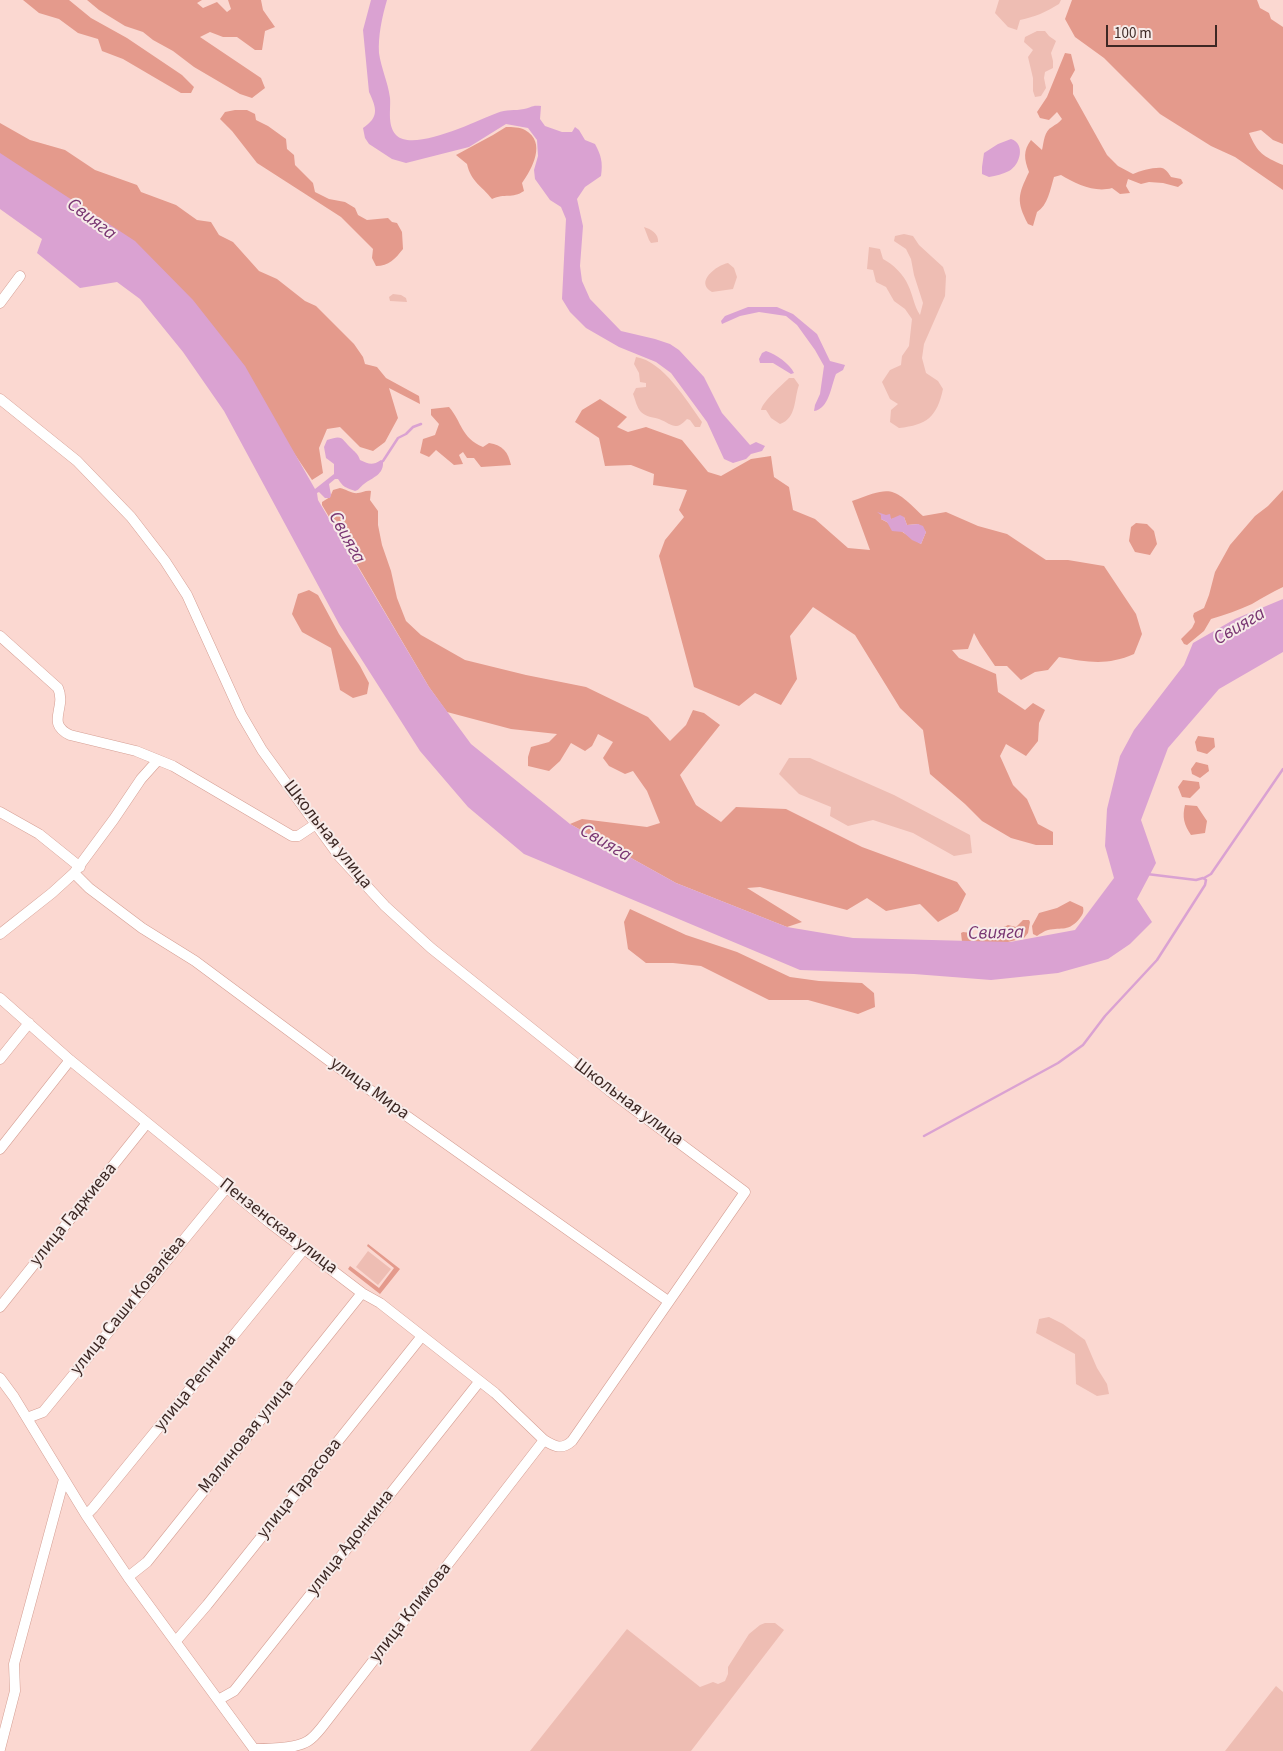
<!DOCTYPE html>
<meta charset="utf-8">
<style>
body{margin:0}
#map{position:relative;width:1283px;height:1751px;overflow:hidden;background:#fbd8d1;font-family:"Source Sans 3",sans-serif}
canvas{display:block}
.scale{position:absolute;left:1106px;top:25px;width:111px;height:22px;box-sizing:border-box;border:2px solid #3d2824;border-top:0;padding-left:6px;font-size:15px;line-height:18px;white-space:nowrap;color:#3d2824;-webkit-text-stroke:4px #f7ebe9;paint-order:stroke}
</style>
<div id="map">
<canvas width="1283" height="1751"></canvas>
<div class="scale">100 m</div>
</div>
<script>
const c = document.querySelector('canvas').getContext('2d');
c.lineJoin = 'round';
function paint(path, color) { c.fillStyle = color; c.fill(path, 'evenodd'); }
function trace(path, color, width, dash) { c.strokeStyle = color; c.lineWidth = width; c.lineCap = dash ? 'butt' : 'round'; c.setLineDash(dash || []); c.stroke(path); }
function write(font, color, halo, rows, align = 'center') {
  c.font = font + ' "Source Sans 3",sans-serif'; c.lineWidth = 4; c.setLineDash([]); c.textBaseline = 'middle'; c.strokeStyle = halo; c.fillStyle = color; for (const [text, x, y, turn = 0] of rows) {
    c.save(); c.translate(x, y); c.rotate((+turn || 0) * Math.PI / 180); c.textAlign = isNaN(turn) ? turn : align; if (halo) c.strokeText(text, 0, 0); c.fillText(text, 0, 0); c.restore();
  }
}
const green = new Path2D(`
 M999,0H1061L1059,4C1046,12 1035,17 1020,20L1017,30L1008,27L995,13Z
 M1037,31H1045L1049,36L1056,41L1051,53L1053,61V68L1045,72L1044,78L1046,88L1041,96L1035,97L1033,91V78L1028,57L1033,50L1024,42L1025,37Z
 M644,227C651,229 659,234 658,242L651,243L649,240Z
 M904,234L913,236L919,245L943,267L946,276L945,296L924,344L922,358L926,373L938,381L943,389C937,417 927,425 899,428L890,422L891,410L898,404L890,399L882,382L890,370L901,365L902,356L909,346L912,319L905,309L894,301L886,287L876,282L873,270L867,269L869,247L880,249L883,259C893,264 904,275 908,285C913,295 914,306 920,315L923,303L914,275L911,259L906,249L894,241L895,236Z
 M728,263L734,268L737,277L733,289L712,292C694,282 717,265 728,263Z
 M393,294L401,295L406,298L407,302L390,301L389,297Z
 M636,357C663,361 687,401 702,422L700,427H695L690,420L687,419C675,432 672,424 659,419C652,417 647,417 641,412C637,408 635,399 633,394L636,388L646,387V383L640,382L639,373L634,364Z
 M789,378H794L799,385C794,398 797,418 780,424L771,418L766,410H761C763,401 782,385 789,378Z
 M789,758H810L894,795L970,835L972,853L954,856L913,833L873,820L848,826L830,816L831,807L799,794L779,774Z
 M368,1251L391,1269L378,1285L356,1267Z
 M1049,1317L1063,1324L1085,1340L1097,1368L1107,1384L1109,1394L1097,1396L1076,1384L1075,1354L1036,1333L1039,1319Z
 M765,1623H775L784,1630L691,1751H530L627,1629L700,1687L713,1682L718,1684L725,1681L728,1674V1667L749,1634L760,1625Z
 M1276,1686L1283,1692V1751H1225Z`);
const forest = new Path2D(`
 M23,0H69L91,18L127,38L182,75L194,87L191,93H181L123,59L102,51L98,39L78,33L59,19L39,13Z
 M87,0H202L197,3L203,8L217,2L227,12L231,9L228,0H261L263,10L275,27L265,31L262,50H255L237,37H223L210,32L200,37L261,78L265,88L252,98L240,94L194,67L173,51L153,40L143,32L125,26L99,10Z
 M1072,0H1257L1260,8L1269,13L1271,19L1283,27V144L1273,140L1261,130L1249,133C1258,154 1263,156 1283,165V190L1235,157L1211,146L1160,114L1104,58L1075,37L1065,19Z
 M1065,53L1071,54L1075,70L1070,79L1073,85V94L1107,155L1118,166L1133,174C1140,171 1154,167 1162,168C1166,169 1169,174 1171,177L1181,179L1183,183L1178,187L1163,183L1149,182L1141,184L1128,179L1126,186L1130,193L1120,194L1112,188C1095,193 1076,184 1061,175L1054,177C1050,190 1048,205 1037,212L1033,226L1028,224C1016,201 1018,195 1029,172C1024,159 1023,151 1031,140L1042,150C1044,142 1044,131 1052,127C1056,124 1059,123 1062,119L1057,112L1049,120L1040,118L1037,112L1047,97Z
 M235,110H247L255,114L256,120L268,126L286,139L287,149L294,155L295,165L313,183L315,192L329,199L345,202L355,208L358,215L367,220L388,218L392,222L397,223L402,232L403,249C395,259 389,266 376,266L372,258L373,249L341,217L257,163L232,131L220,119L225,112Z
 M0,123L30,140L65,150L95,170L137,185L141,192L176,205L197,220L211,222L219,235L233,242L259,271L277,279L305,301L316,306L354,344L363,357L365,364L377,367L386,378L419,396L420,404L389,388L398,418L385,442L373,451L360,447L340,427L327,429L319,448L323,473L312,480L215,335L0,154Z
 M506,127C512,127 520,127 525,130C547,142 532,169 522,183L524,191C512,199 505,193 492,199C482,186 471,182 467,164L456,155L493,135Z
 M600,399L627,417L617,427L628,432L646,427L682,440L708,472L721,476L751,459L771,456L774,477L789,487L793,510L815,519L848,548L870,550L852,501C892,486 892,486 923,516L946,512L978,526L1007,534L1046,560H1068L1104,566L1136,614L1142,634L1134,654C1107,666 1087,662 1059,657L1048,670L1035,672L1021,680L1007,666H995L980,644L974,633L968,649L952,650L959,658L996,674L998,692L1025,710L1033,703L1045,710L1039,723L1038,741L1026,756L1006,744L1000,756L1013,785L1027,799L1038,824L1053,832V845H1036L1011,838L982,821L965,804L930,774L923,730L900,708L855,635L813,607L790,636L797,679L781,705L755,693L739,706L694,687L659,556L665,540L684,517L679,510L687,490L653,485L654,474L631,465L605,466L599,438L575,422L582,410ZM881,515L889,516L891,519L904,517L907,525L918,524L926,532L921,544C908,536 895,526 881,519Z
 M449,407C462,422 461,438 483,447L489,443C503,445 508,452 511,465L481,467L474,458H467L463,452L459,455L463,464L454,465L436,450L429,457L420,453L423,439L435,435L439,424L431,415V409Z
 M340,488C346,489 352,494 358,493C363,493 365,490 371,491L370,500L378,511V525L382,545L391,571L397,598L406,621L421,635L465,660L526,675L586,687L648,717L670,741L686,725L693,710L704,713L720,725L680,775L696,805L721,822L736,807L786,809L862,847L957,882L966,894L958,911L938,922L920,904L886,911L867,898L847,910L760,887L747,888L802,922L787,927L676,883L570,824L582,819L647,827L660,823L647,791L633,771L625,774L609,766L603,758L613,742L598,734L592,746L585,751L571,743L560,761L549,771L528,766V757L531,747L549,742L557,734L511,729L447,712L429,687L322,505V502L330,497L333,490Z
 M1283,490V587C1272,592 1262,598 1252,604C1239,610 1225,615 1211,619L1204,631L1187,645L1184,644L1181,639L1192,628L1195,622L1193,616L1194,613L1204,608L1209,595L1215,572L1230,545L1255,516L1268,506Z
 M1136,523L1147,524L1154,531L1157,544L1150,555L1135,552L1129,541L1131,527Z
 M309,590L318,595L339,634L360,666L369,683L367,694L353,698L340,690L331,648L302,632L292,614L298,594Z
 M1198,736L1214,738L1215,747L1207,754L1197,751L1195,742Z
 M1196,762L1208,765L1209,771L1200,778L1192,774L1191,769Z
 M1183,780L1199,782L1200,788L1190,798L1182,797L1178,787Z
 M1185,805L1197,806L1207,821L1205,833L1191,835C1184,825 1182,817 1185,805Z
 M1070,901L1083,907C1084,912 1083,914 1080,918C1069,932 1062,927 1048,930C1044,931 1040,934 1037,936L1033,934L1032,926L1039,913L1057,908Z
 M630,909L686,935L737,952L790,977L819,981L862,983L874,993L875,1007L858,1014L808,1000H769L701,966L673,963H646L628,949L624,922Z
 M1023,920H1029L1030,922L1028,933L1024,938L996,945L962,942L961,933L963,932L971,933L974,937H977C987,925 998,931 1008,925L1016,927Z
 M368,1244L400,1269L380,1294L348,1269L350,1266L379,1288L394,1268L367,1246Z`);
const water = new Path2D(`
 M371,0H387C382,17 378,36 379,53C381,68 388,82 390,98C391,109 387,125 396,135C413,153 478,120 497,113C506,109 515,111 524,109C532,108 530,105 541,106L540,119L545,126L562,132H572L575,127L579,130L585,140L595,144C601,155 603,162 601,176L585,187L577,199L583,226L580,266L582,281L590,299L621,331L655,339L670,344L679,350L704,377L722,413L750,445L756,442L765,446L762,451L751,454L746,459L733,463L724,459L707,422L671,373L656,362L619,347L586,328L570,312L562,299L566,219L561,207L550,200L535,179L534,170L538,156L537,140L528,128L506,124L469,147L406,163L392,159L369,144L365,138L363,128C379,117 377,109 369,92L363,30Z
 M1011,139C1026,144 1020,165 1009,171C1003,174 996,176 989,177L982,174V167L984,153L998,144Z
 M0,153L135,241L193,300L245,366L315,489L334,474V464L326,458L324,447L327,440C344,434 341,439 352,449C356,453 358,454 360,460C369,464 372,466 381,460L383,461C384,475 373,477 364,484C360,487 359,490 355,491C345,487 344,488 338,479H335L329,484L331,495L330,498H325L319,492L317,493L318,500L429,687L471,744L570,824L676,883L787,927L853,938L1010,942L1075,930L1114,878L1105,846L1107,809L1120,756L1134,730L1184,665L1193,643L1235,619L1283,599V652L1219,689L1168,748L1141,820L1156,863L1137,899L1152,922L1130,944L1108,959L1058,973L991,980L914,974L800,970L524,854L468,807L420,751L339,624L224,411L183,352L140,299L117,282L80,288L37,253L42,239L0,209Z
 M748,307H777L793,314L817,334L830,361L845,365L843,370L836,374C831,386 829,409 814,411L815,405L820,394L824,366L815,350L797,325L786,316L759,312L740,316L722,324L721,321L725,316Z
 M766,351C776,354 790,364 794,373L791,374L773,363H760L759,359L762,353Z
 M877,512L886,515L890,514L891,519L900,515L904,517L907,525L918,524L923,526L926,532L921,544L912,540L903,532L892,531L887,522L881,519V515Z`);
const stream = new Path2D(`
 M383,461L398,438L406,434L413,427L421,424
 M1204,878L1211,874L1283,769
 M924,1136L1058,1063L1083,1045L1105,1016L1157,960L1205,885L1206,880L1203,878L1196,880L1147,874`);
const minor = new Path2D(`
 M0,303L20,276
 M0,399L77,461L131,517L165,561L187,595L241,714L262,750L339,856L385,906L431,948L611,1092L745,1192L572,1441C562,1450 555,1447 544,1440L495,1393L380,1303L362,1293L270,1223L70,1060L0,998
 M0,636L58,688C67,708 45,723 70,735L136,751L173,766L292,836H298L316,824
 M0,812L39,834L80,867
 M74,873L89,888L142,928L195,961L339,1068L668,1301
 M0,934L52,893L74,873L114,819L141,779L158,760
 M0,1059L29,1023
 M0,1149L70,1060
 M0,1307L147,1123
 M0,1378L14,1397L86,1515L128,1577L254,1749C269,1749 295,1749 308,1741C313,1738 318,1732 322,1727L544,1440
 M27,1418L43,1412L227,1187
 M86,1515L93,1508L304,1249
 M128,1577L147,1562L362,1293
 M176,1641L207,1605L422,1336
 M218,1700L234,1691L479,1382
 M0,1749L15,1691L14,1664L64,1479`);
const streetNames = [
 ["Школьная улица",327,835,52],
 ["улица Мира",369,1089,36],
 ["Школьная улица",628,1103,37],
 ["улица Гаджиева",74,1215,-51],
 ["Пензенская улица",278,1227,38],
 ["улица Саши Ковалёва",129,1306,-51],
 ["улица Репнина",196,1383,-51],
 ["Малиновая улица",247,1437,-51],
 ["улица Тарасова",300,1489,-51],
 ["улица Адонкина",351,1543,-52],
 ["улица Климова",411,1613,-52]
];
const waterNames = [
 ["Свияга",91,220,37],
 ["Свияга",346,538,61],
 ["Свияга",1240,627,-31],
 ["Свияга",605,844,30],
 ["Свияга",996,934,-1]
];
paint(green, '#eebdb3');
paint(forest, '#e49a8c');
paint(water, '#daa2d2');
trace(stream, '#daa2d2', 2.5);
trace(minor, '#d59f94', 11);
trace(minor, '#fff', 10);
write('18px', '#3d2824', '#f7ebe9', streetNames);
write('italic 19px', '#793672', '#f7ebe9', waterNames);
</script>
